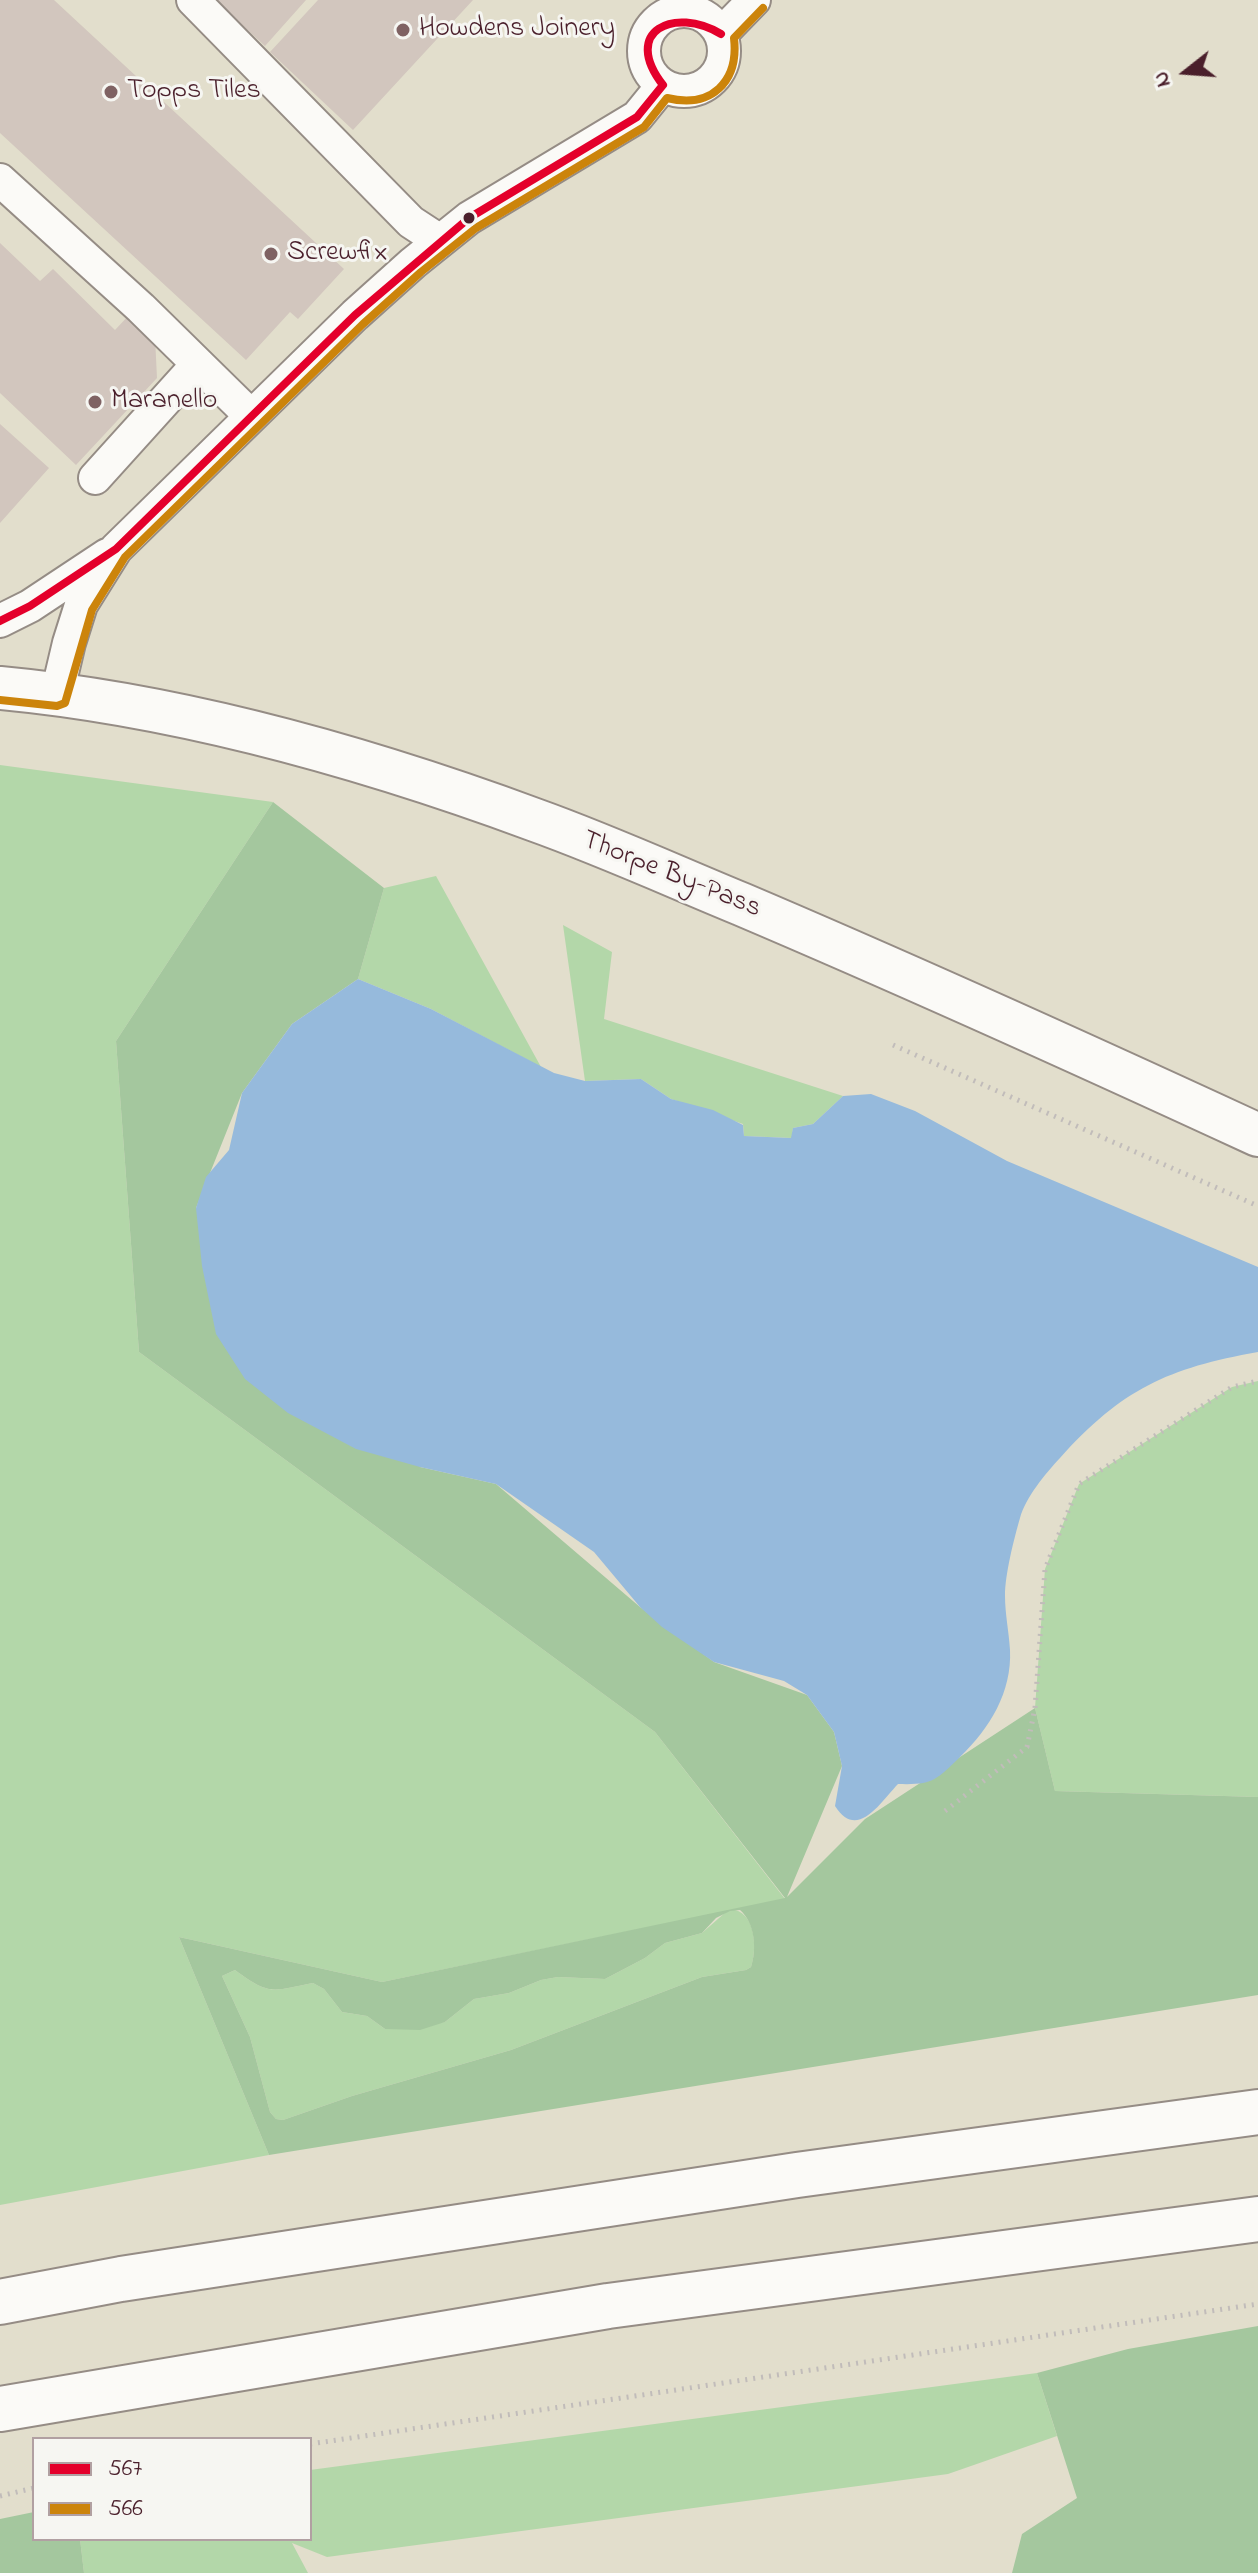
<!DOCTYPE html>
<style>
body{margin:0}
#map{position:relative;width:1258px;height:2573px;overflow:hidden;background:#e2decc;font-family:"Indie Flower",sans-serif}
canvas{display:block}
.legend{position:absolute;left:32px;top:2437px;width:280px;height:104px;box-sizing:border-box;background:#f6f6f2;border:2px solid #b1a0a2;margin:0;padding:10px 14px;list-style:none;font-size:24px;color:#4a1f2b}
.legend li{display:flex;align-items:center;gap:16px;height:40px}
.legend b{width:40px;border:2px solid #b1a0a2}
.north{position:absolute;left:1146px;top:32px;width:80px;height:80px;-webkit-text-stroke:6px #f6f6f2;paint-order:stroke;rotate:253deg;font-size:22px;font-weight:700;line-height:32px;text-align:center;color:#4a1f2b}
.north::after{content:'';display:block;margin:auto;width:28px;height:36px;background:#4a1f2b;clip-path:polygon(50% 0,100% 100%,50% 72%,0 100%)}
</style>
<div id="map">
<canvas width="1258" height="2573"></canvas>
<ul class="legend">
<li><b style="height:10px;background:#e4002b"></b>567</li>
<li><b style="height:10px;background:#cc840b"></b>566</li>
</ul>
<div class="north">N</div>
</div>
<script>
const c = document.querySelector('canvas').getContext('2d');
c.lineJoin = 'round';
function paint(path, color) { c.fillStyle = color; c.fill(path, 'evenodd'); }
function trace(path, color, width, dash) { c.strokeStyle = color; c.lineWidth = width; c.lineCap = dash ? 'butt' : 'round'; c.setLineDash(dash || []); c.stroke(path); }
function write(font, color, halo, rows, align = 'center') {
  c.font = font + ' "Indie Flower",sans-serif'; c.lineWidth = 6; c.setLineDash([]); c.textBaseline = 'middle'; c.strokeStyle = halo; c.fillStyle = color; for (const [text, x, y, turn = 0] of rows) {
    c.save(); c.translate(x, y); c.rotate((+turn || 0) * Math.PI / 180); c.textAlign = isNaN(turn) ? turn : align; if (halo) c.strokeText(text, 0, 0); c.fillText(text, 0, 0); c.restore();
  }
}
const green = new Path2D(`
 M0,765L273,802L116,1041L139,1352L655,1732L785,1899L735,1910C756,1915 757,1950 751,1967L746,1970L702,1977L511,2050L352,2096L283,2120L276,2119L270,2112L250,2037L222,1976L235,1970C270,1996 272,1991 313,1983L324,1989L342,2012L367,2016L385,2029L445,2022L474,1999L509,1993L541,1980L558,1977L605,1979L645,1958L665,1943L702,1933L727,1911L382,1982L179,1937L269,2155L0,2205Z
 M436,876L541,1067L431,1009L358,979L384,888Z
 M563,925L612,952L604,1019L843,1096L813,1124L793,1128L792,1138L744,1136L743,1124L671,1099L641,1079L585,1081Z
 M1258,1381V1797L1055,1791L1035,1708L1045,1569L1079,1484L1232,1387Z
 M1037,2373L1057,2436L948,2474L327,2557L292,2543L308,2573H84L80,2539H310V2470Z`);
const forest = new Path2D(`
 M273,802L384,888L358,979L292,1024L242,1093L196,1208L420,1467L496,1484L640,1607L714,1662L807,1695L834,1732L842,1766L787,1897L865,1819L1035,1708L1055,1791L1258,1797V1995L269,2155L179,1937L382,1982L785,1898L655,1732L139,1352L116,1041ZM740,1910C755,1923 757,1949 751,1967L746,1970L702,1977L511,2050L352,2096L283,2120L276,2119L270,2112L250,2037L222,1976L235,1970C270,1996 272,1991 313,1983L324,1989L342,2012L367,2016L385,2029L420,2030L445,2022L474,1999L509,1993L541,1980L558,1977L605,1979L645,1958L665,1943L702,1933L716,1918L730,1911Z
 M1258,2326V2573H1012L1022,2534L1077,2498L1037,2373L1128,2349Z
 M34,2512V2539H80L84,2573H0V2519Z`);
const water = new Path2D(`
 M358,979L431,1009L554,1073L585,1081L641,1079L671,1099L713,1110L743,1125L744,1136L791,1138L793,1128L813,1124L843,1096L871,1094L915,1111L1007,1161L1258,1267V1352C1168,1368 1122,1389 1060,1458C1045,1474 1026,1497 1020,1518C1014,1539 1005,1574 1005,1596C1005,1614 1009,1632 1010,1650C1012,1692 990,1728 960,1757C935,1781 933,1785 898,1784C880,1803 857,1841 835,1806L842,1766L834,1732L807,1695L784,1681L714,1662L662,1627L640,1607L594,1552L496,1484L420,1467L356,1449L288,1413L245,1379L216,1334L202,1266L196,1208L206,1177L229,1150L242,1093L292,1024Z`);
const building = new Path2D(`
 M0,0H54L344,269L298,319L290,312L246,360L0,133Z
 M215,0H306L265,46Z
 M318,0H473L353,130L270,52Z
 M0,243L40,281L53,269L115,330L131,313L155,337L157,378L76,465L0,393Z
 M0,424L49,468L0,523Z`);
const path = new Path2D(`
 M893,1045L1258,1206
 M945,1811L1027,1747L1035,1708L1045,1569L1079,1484L1232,1387L1258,1381
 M310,2444L1258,2304
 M0,2496L34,2488`);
const minor = new Path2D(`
 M193,0L411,222L440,241
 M644 51a40 40 0 1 1 80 0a40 40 0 1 1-80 0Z
 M721,34L754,0
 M0,180L141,308L251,416
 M95,478L198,364
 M0,621L30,606L107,555
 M57,694L69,643L81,605L116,549L355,315L413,263L469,218L637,117L663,85`);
const major = new Path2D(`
 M0,688C182,705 364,757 535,820C605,845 673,876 741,904C915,978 1087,1056 1258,1135`);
const highway = new Path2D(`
 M0,2302L121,2279L797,2175L1258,2112
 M0,2409L608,2306L1258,2219`);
const bus1 = new Path2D(`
 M663,85C621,31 674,6 721,34
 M0,621L30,606L116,549L355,315L469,218L637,117L663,85`);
const bus2 = new Path2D(`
 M0,700L57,706L65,703L92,610L125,557L363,324L421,272L476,228L644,127L667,98C711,109 739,82 734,38L763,8`);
const markers = [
 [403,30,8,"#7f6263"],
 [111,92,8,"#7f6263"],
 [469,218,7,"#4a1f2b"],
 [271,254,8,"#7f6263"],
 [95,402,8,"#7f6263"]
];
const poiNames = [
 ["Howdens Joinery",419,30],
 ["Topps Tiles",127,92],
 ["Screwfix",287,254],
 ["Maranello",111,402]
];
const streetNames = [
 ["Thorpe By-Pass",671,876,22]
];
paint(green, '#b3d7a9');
paint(forest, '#a4c79e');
paint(water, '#96badc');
paint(building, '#d2c6be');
trace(minor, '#958c85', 36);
trace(major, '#958c85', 46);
trace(highway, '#958c85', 48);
trace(path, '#c1bcba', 5, [2, 6]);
trace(minor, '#fbfaf7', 32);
trace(major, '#fbfaf7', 42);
trace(highway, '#fbfaf7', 44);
trace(bus1, '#e4002b', 8);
trace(bus2, '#cc840b', 8);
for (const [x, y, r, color] of markers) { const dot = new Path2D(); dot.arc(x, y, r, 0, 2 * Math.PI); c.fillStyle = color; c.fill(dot); trace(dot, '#f6f6f2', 3); }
write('28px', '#4a1f2b', '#f6f6f2', poiNames, 'left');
write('28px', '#4a1f2b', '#f6f6f2', streetNames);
</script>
